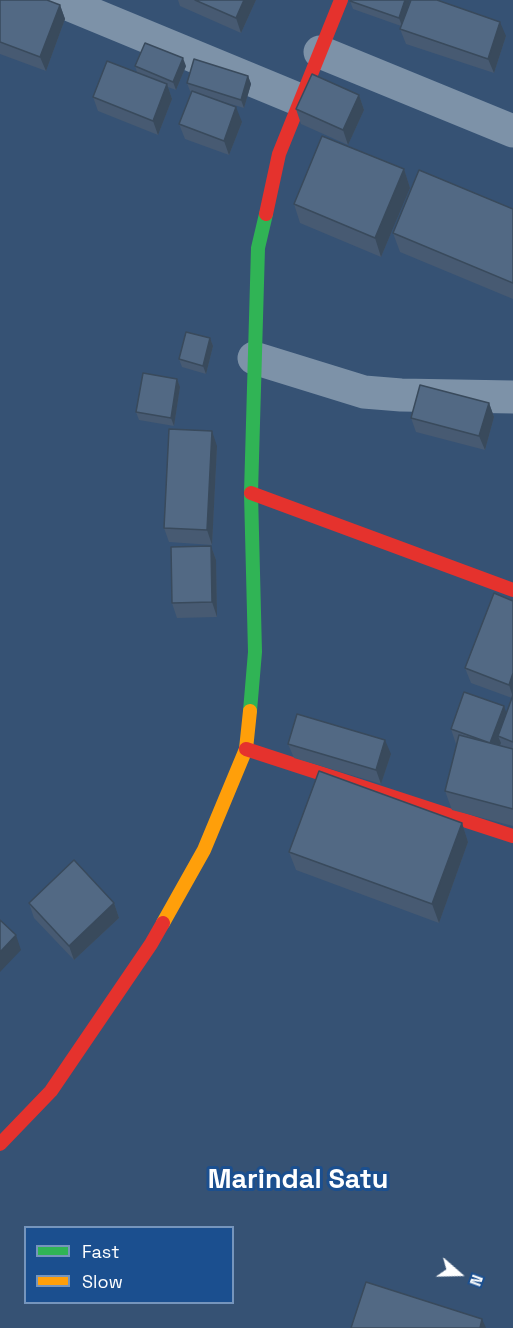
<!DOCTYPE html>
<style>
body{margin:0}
#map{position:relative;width:513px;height:1328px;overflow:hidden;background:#365274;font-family:"Space Grotesk",sans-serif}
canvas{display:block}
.legend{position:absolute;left:24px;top:1226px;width:210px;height:78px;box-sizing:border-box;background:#1b4f8f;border:2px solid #7695bc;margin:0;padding:8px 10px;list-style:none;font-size:18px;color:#fff}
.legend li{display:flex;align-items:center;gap:12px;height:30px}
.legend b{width:30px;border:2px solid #7695bc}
.north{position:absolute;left:429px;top:1244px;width:60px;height:60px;-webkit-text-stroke:4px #1b4f8f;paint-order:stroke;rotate:110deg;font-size:16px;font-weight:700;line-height:24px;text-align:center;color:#fff}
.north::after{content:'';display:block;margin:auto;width:21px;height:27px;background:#fff;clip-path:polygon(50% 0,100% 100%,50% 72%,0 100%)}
</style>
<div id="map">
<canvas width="513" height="1328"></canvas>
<ul class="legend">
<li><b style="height:8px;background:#30b455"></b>Fast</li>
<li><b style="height:8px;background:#ff9f0a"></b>Slow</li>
</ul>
<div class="north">N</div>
</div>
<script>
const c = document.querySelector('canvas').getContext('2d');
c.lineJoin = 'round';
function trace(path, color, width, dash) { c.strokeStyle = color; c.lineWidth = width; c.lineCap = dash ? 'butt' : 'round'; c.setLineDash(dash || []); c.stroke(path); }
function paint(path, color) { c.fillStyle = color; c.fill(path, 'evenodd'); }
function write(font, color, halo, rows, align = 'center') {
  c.font = font + ' "Space Grotesk",sans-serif'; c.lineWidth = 6; c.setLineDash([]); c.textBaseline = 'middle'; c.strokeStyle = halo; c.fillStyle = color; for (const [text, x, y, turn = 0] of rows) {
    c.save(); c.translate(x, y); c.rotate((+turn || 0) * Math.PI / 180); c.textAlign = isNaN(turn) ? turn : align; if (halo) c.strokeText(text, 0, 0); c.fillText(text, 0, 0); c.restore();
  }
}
const street = new Path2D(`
 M58,0L300,100
 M320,52L513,131
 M254,358L364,392L401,395L513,397`);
const fast = new Path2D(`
 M250,711L255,652L251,493L258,248L266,214`);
const slow = new Path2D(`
 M163,923L204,850L246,749L250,711`);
const jam = new Path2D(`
 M266,214L279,154L341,0
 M251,493L513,590
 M246,749L513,836
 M0,1144L51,1091L151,944L163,923`);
const wall = new Path2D(`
 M0,0L60,5L65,19L46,71L0,54Z
 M178,0H256L241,33L180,6Z
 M350,1L506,36L494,73L406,44L400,29L401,26L353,9Z
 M135,66H186L176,90L168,87L172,99L158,135L98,111L93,97L137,72Z
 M248,76L251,84L244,108L204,96L242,122L229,155L185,139L179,124L191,92L190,91L187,83Z
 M359,95L364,110L348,145L301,124L296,109Z
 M404,169L410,188L381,257L300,223L294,204Z
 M513,209V299L400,252L393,233Z
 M210,338L213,346L206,374L182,367L179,359Z
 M177,379L180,387L174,426L139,420L136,412Z
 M489,403L494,417L485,450L416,432L411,418Z
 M217,446L212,545L169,542L164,528Z
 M211,546L216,560L217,617L177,618L172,603Z
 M513,601V826L452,810L445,791L457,744H456L451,729L504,706L506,714L512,698L471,683L465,668Z
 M288,744L391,754L381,784L294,758Z
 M462,823L468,842L439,923L296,870L289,852Z
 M29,903H114L119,918L74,960L34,918Z`);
const shadedWall = new Path2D(`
 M244,0H256L241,33L236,18Z
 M405,0H410L402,26L399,18Z
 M60,5L65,19L46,71L40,57Z
 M500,22L506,36L494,73L488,59Z
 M183,58L186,66L176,90L173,82Z
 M248,76L251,84L244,108L241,100Z
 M167,84L172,99L158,135L153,121Z
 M359,95L364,110L348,145L343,130Z
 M236,107L242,122L229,155L224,141Z
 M404,169L410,188L381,257L375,238Z
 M210,338L213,346L206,374L203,366Z
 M177,379L180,387L174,426L171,418Z
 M489,403L494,417L485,450L479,436Z
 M212,431L217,446L212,545L207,530Z
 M211,546L216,560L217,617L212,602Z
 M513,673V697L509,685Z
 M504,706L509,720L498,736L501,743L495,757L490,743Z
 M385,740L391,754L381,784L376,770Z
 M462,823L468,842L439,923L432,904Z
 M114,903L119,918L74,960L69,946Z
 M16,935L21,950L0,972V952Z
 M482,1319L486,1328H480Z`);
const building = new Path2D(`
 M0,0H47L60,5L40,57L0,42Z
 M195,0H244L236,18Z
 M351,0H405L399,18L350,1Z
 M411,0H437L500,22L488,59L400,29Z
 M145,43L183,58L173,82L135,66Z
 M194,59L248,76L241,100L187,83Z
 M107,61L167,84L153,121L93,97Z
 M312,74L359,95L343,130L296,109Z
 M192,91L236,107L224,141L179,124Z
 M322,136L404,169L375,238L294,204Z
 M419,170L513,209V283L393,233Z
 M186,332L210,338L203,366L179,359Z
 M143,373L177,379L171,418L136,412Z
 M420,385L489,403L479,436L411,418Z
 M169,429L212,431L207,530L164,528Z
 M211,546L212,602L172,603L171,547Z
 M494,593L513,601V673L509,685L465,668Z
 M464,692L504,706L490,743L451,729Z
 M513,695V742L498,736Z
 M297,714L385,740L376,770L288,744Z
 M459,735L513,749V809L445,791Z
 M319,771L462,823L432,904L289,852Z
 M74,860L114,903L69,946L29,903Z
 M0,920L16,935L0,952Z
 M366,1282L482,1319L480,1328H351Z`);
const districtNames = [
 ["Marindal Satu",298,1181]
];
trace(street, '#7d92a8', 33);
trace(fast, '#30b455', 14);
trace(slow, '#ff9f0a', 14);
trace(jam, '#e5322d', 14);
paint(wall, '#475a72');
paint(shadedWall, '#394a5c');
paint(building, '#526984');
trace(building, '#394a5c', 1.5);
write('bold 27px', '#fff', '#1b4f8f', districtNames);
</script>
